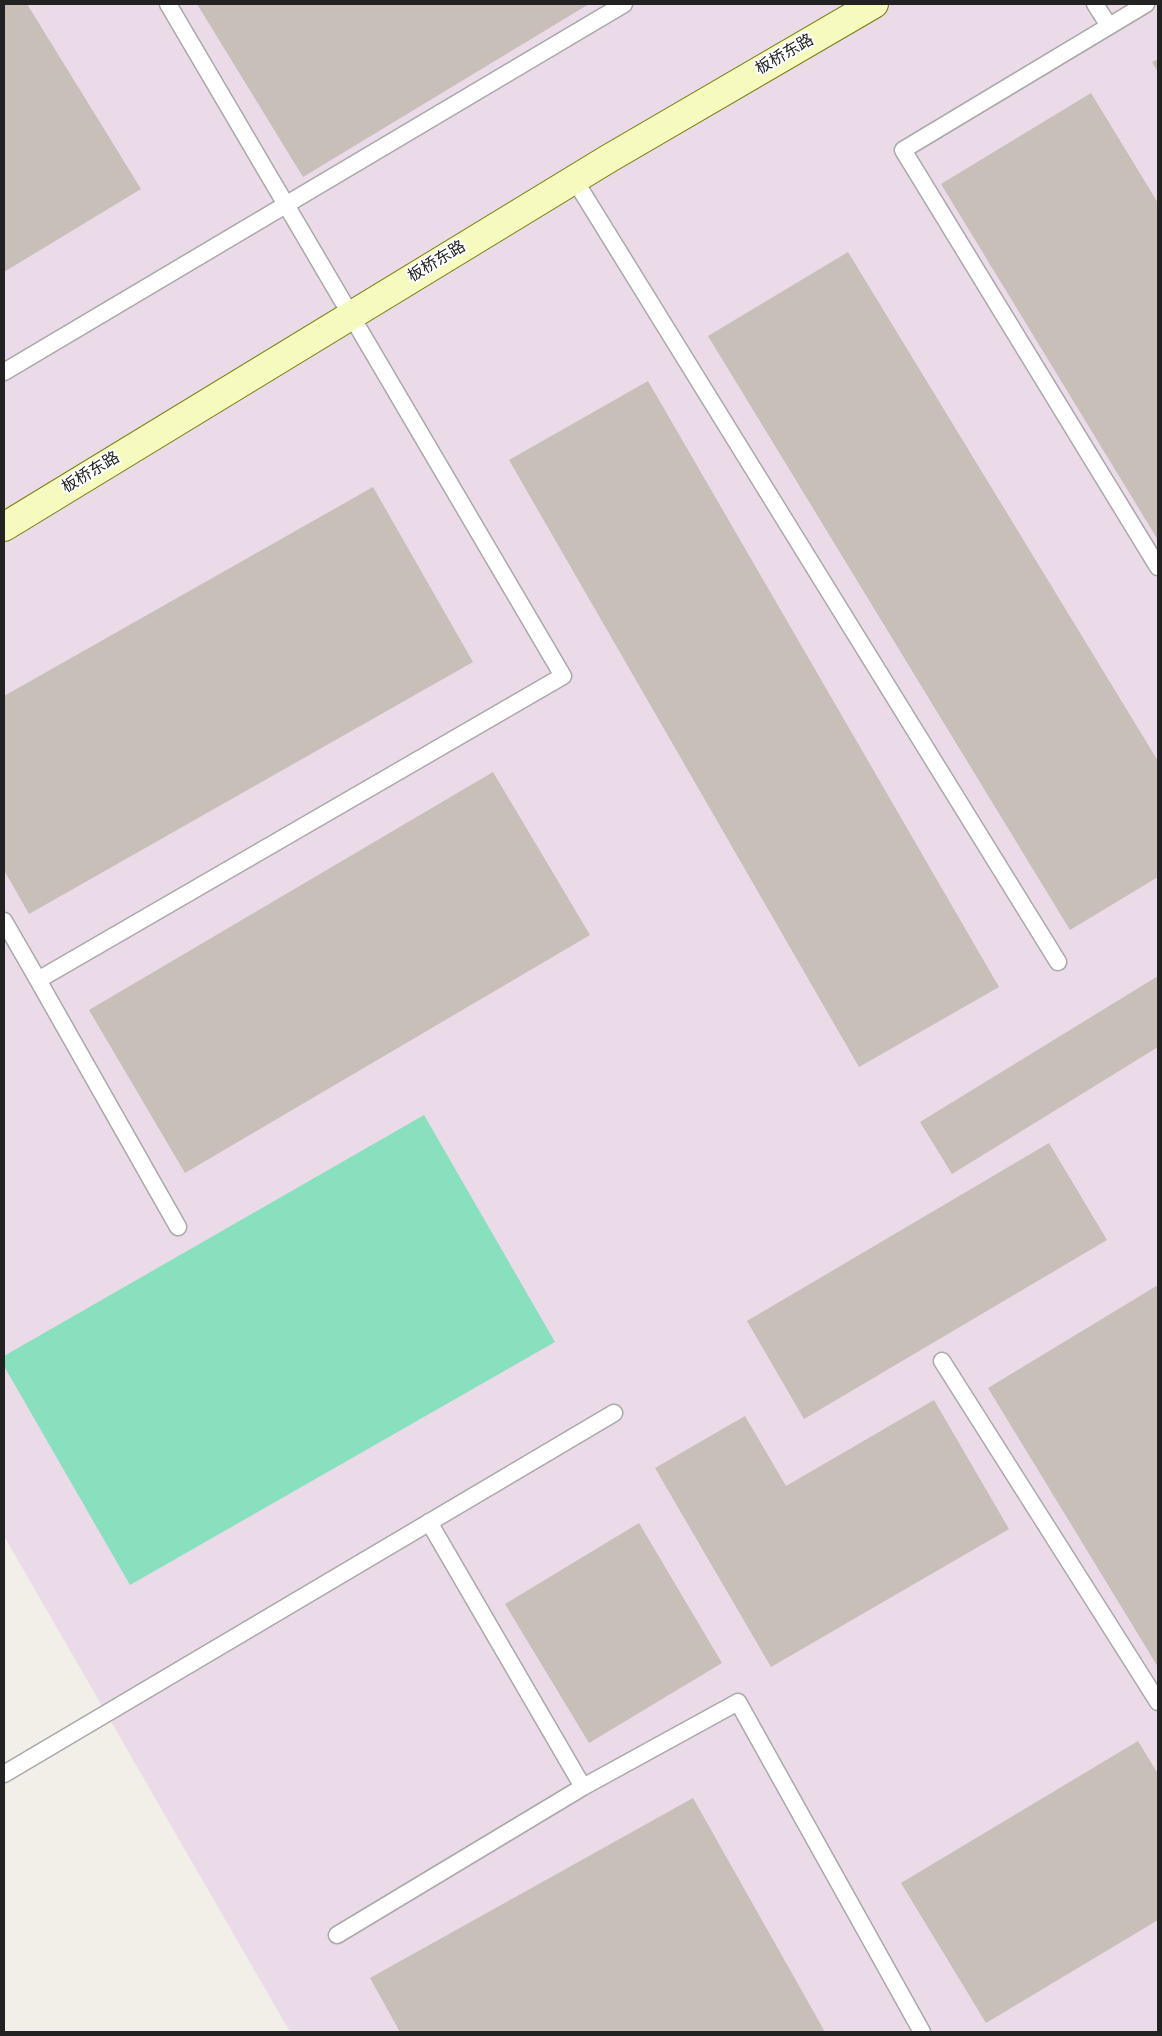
<!DOCTYPE html>
<meta charset="utf-8">
<style>
body{margin:0}
#map{position:relative;width:1162px;height:2036px;overflow:hidden;background:#f2efe9;font-family:Roboto,sans-serif}
canvas{display:block}
.frame{position:absolute;inset:0;border:5px solid #222;pointer-events:none}
</style>
<div id="map">
<canvas width="1162" height="2036"></canvas>
<div class="frame"></div>
</div>
<script>
const c = document.querySelector('canvas').getContext('2d');
c.lineJoin = 'round';
function paint(path, color) { c.fillStyle = color; c.fill(path, 'evenodd'); }
function trace(path, color, width, dash) { c.strokeStyle = color; c.lineWidth = width; c.lineCap = dash ? 'butt' : 'round'; c.setLineDash(dash || []); c.stroke(path); }
function write(font, color, halo, rows, align = 'center') {
  c.font = font + ' Roboto,"Noto Sans SC",sans-serif'; c.lineWidth = 4; c.setLineDash([]); c.textBaseline = 'middle'; c.strokeStyle = halo; c.fillStyle = color; for (const [text, x, y, turn = 0] of rows) {
    c.save(); c.translate(x, y); c.rotate((+turn || 0) * Math.PI / 180); c.textAlign = isNaN(turn) ? turn : align; if (halo) c.strokeText(text, 0, 0); c.fillText(text, 0, 0); c.restore();
  }
}
const industrial = new Path2D(`
 M4,4H1158V2032H290L4,1536Z`);
const pitch = new Path2D(`
 M424,1115L555,1342L130,1585L4,1366V1356Z`);
const building = new Path2D(`
 M4,4H27L141,189L4,272Z
 M197,4H589L303,177Z
 M1158,59V72L1152,62Z
 M1091,93L1158,203V540L941,184Z
 M848,252L1158,761V877L1070,930L708,336Z
 M648,381L999,987L859,1067L509,460Z
 M373,487L473,662L29,914L4,870V696Z
 M493,772L590,935L185,1173L89,1010Z
 M1158,976V1047L952,1174L920,1122Z
 M1049,1143L1107,1240L804,1419L747,1321Z
 M1158,1285V1667L988,1388Z
 M934,1400L1009,1529L771,1667L655,1468L745,1416L786,1486Z
 M639,1523L722,1663L589,1743L505,1604Z
 M1138,1741L1158,1774V1920L986,2023L901,1883Z
 M693,1798L825,2032H400L370,1978Z`);
const lane = new Path2D(`
 M168,4L563,676L38,980L178,1227
 M1095,4L1109,26
 M1146,4L903,150L1158,567
 M574,179L1058,962
 M4,372L624,4
 M4,921L38,980
 M942,1361L1158,1702
 M429,1522L583,1787
 M4,1774L614,1413
 M337,1935L583,1787L738,1702L922,2032`);
const secondary = new Path2D(`
 M4,527L608,159L874,4`);
const streetNames = [
 ["板桥东路",785,55,-30],
 ["板桥东路",437,262,-31],
 ["板桥东路",91,473,-31]
];
paint(industrial, '#ebdbe8');
paint(pitch, '#88e0be');
paint(building, '#c7bfb8');
trace(lane, '#a9a9a9', 19);
trace(secondary, '#707d05', 30);
trace(lane, '#fff', 16);
trace(secondary, '#f7fabf', 28);
write('16px', '#222', '#fff', streetNames);
</script>
